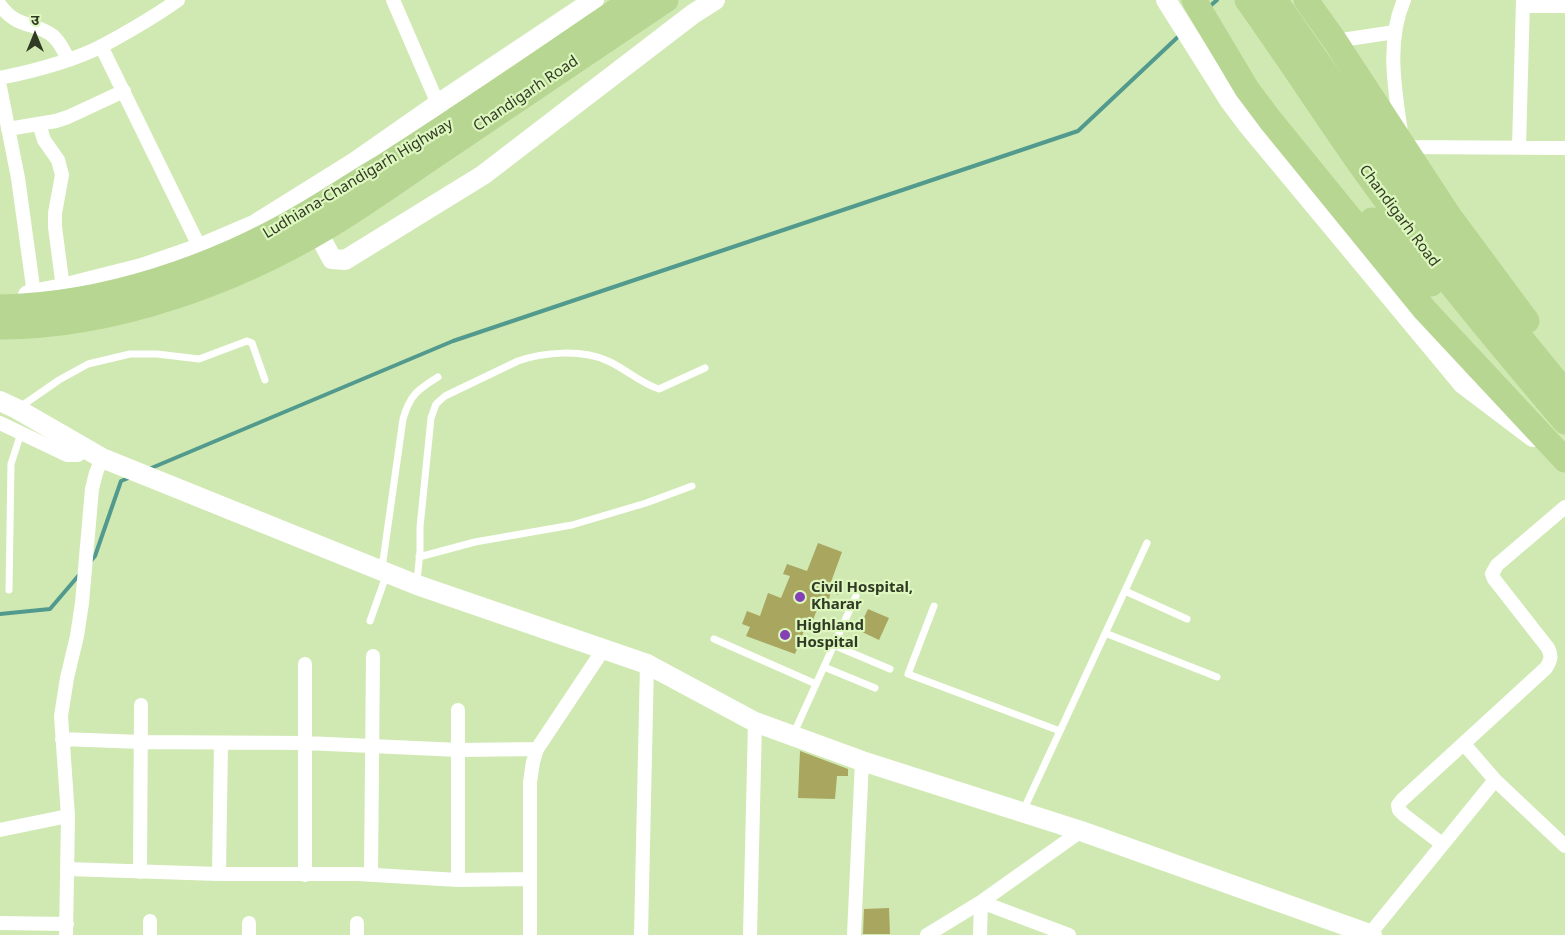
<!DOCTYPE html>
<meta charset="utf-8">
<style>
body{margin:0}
#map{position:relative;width:1565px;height:935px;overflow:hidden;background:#d0e9b2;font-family:"Noto Sans","Noto Sans Devanagari",sans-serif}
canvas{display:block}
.north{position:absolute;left:10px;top:10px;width:50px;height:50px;-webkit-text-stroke:4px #ddf7bf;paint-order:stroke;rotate:0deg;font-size:14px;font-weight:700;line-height:20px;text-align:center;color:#303a24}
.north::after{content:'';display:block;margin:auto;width:18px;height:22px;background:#303a24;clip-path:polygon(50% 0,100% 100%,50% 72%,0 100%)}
</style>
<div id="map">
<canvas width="1565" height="935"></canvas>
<div class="north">उ</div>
</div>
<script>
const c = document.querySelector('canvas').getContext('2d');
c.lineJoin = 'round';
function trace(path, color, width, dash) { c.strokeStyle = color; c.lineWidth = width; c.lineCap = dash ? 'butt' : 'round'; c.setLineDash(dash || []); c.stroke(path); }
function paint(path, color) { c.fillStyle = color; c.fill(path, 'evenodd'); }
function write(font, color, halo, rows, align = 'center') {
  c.font = font + ' "Noto Sans",sans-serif'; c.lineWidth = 4.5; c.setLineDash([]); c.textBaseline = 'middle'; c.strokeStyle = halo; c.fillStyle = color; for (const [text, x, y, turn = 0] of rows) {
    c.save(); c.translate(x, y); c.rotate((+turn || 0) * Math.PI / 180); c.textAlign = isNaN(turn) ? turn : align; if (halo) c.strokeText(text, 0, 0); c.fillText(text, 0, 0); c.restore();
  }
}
const stream = new Path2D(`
 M1209,7L1217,0
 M149,469L453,341L1078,131L1181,34
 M90,562L95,556L121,481L131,477
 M0,614L50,609L79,575`);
const building = new Path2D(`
 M818,543L842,552L831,582L841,586L838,595L831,592L829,599L822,596L813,620L809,618L795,654L746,636L750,627L742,624L747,611L760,616L768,593L781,598L790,576L783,574L787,564L807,571Z
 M868,609L889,618L879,640L858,630Z
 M800,751L848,769V776H837L835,799L798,798Z
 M889,908L890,934H863L864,909Z`);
const lane = new Path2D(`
 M20,407L59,380L88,364L130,354H157L199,359L247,341L252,343L265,380
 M419,557L475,542L572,525L646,503L692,486
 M382,568L403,419C410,395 417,390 438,377
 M417,582L420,551V527L431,418L436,404L445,396L518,361C544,352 582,349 608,361C626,369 640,383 659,389L705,368
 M9,590L11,464L21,433
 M1125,591L1187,619
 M934,606L908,674L1060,731
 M370,621L386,576
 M1105,633L1217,677
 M714,639L816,684
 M833,645L890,669
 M824,667L875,688
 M793,735L856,596
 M1023,811L1147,543`);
const street = new Path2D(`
 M393,0L438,104
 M1404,0C1384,46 1397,99 1403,147L1565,148
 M0,5C18,30 35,21 53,36C60,42 64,51 68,59
 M1523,6H1565
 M1335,41L1395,32
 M101,46L200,248
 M0,78C34,71 71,62 102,46C128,32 154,17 178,0
 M0,87L18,178L34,294
 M39,124L44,140L58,160L62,175L55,213V227L63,288
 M8,129L56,121L68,117L124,91
 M1519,147L1523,0
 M0,423L67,455H78L85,449
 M62,739L141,742L306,743L459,750L537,749
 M1464,744L1495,780L1565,846
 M0,830L68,816
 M1442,844L1404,815L1399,810L1398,805L1402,800L1546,668C1551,660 1552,656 1548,648L1494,579L1492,574L1497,565L1565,507
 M67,869L219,874H358L458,880L530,879
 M140,872L141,705
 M219,874L221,743
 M371,874L373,656
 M305,875V664
 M458,880V710
 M0,923L67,924
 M66,935L68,816L61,716L67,678L77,636L82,603L92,489L96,473L102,458
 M150,935V921
 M249,935V923
 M357,935V923
 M530,935V782L533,762L537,749L603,650
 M641,935L647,664
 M750,935L755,722
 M854,935L862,761
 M927,935L981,902L1081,831
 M980,935L981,902L1069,935
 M1369,935L1495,780`);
const secondary = new Path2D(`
 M1166,0L1229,100L1247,124L1463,384L1533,437
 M311,220L332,259L345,260L483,175L693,14L715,0
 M28,295L63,288L142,268L200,248L254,225L355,162L438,104L594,0
 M0,401L17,409L102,458L417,585L647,664L755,722L862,761L1081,831L1372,935`);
const highway = new Path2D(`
 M1194,0L1247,89L1271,121L1425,310L1565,460
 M1247,0C1285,53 1320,107 1357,160C1421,251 1493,337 1565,422
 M1275,0L1428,220L1462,266L1565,392
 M1306,0L1335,41L1450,217L1527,321
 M1372,220L1431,284
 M0,307C104,305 214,268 304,215C331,199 357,182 384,166C468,113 550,56 632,0
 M0,327C113,327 234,283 329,226C371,201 411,171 452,144C524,96 595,48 666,0`);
const markers = [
 [800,597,6,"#8441b5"],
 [785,635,6,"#8441b5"]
];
const streetNames = [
 ["Chandigarh Road",526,94,-34],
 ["Ludhiana-Chandigarh Highway",358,179,-31],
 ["Chandigarh Road",1399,216,53]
];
const poiNames = [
 ["Civil Hospital,",811,588],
 ["Kharar",811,605],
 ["Highland",796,626],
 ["Hospital",796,643]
];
trace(stream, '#529a8d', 4);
paint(building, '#a8a65f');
trace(lane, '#fff', 7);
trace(street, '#fff', 14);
trace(secondary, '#fff', 20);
trace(highway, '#b7d692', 25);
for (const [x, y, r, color] of markers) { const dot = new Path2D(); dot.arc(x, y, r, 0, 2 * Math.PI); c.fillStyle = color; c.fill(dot); trace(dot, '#ddf7bf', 2); }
write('15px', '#303a24', '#ddf7bf', streetNames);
write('bold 15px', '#303a24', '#ddf7bf', poiNames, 'left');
</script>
